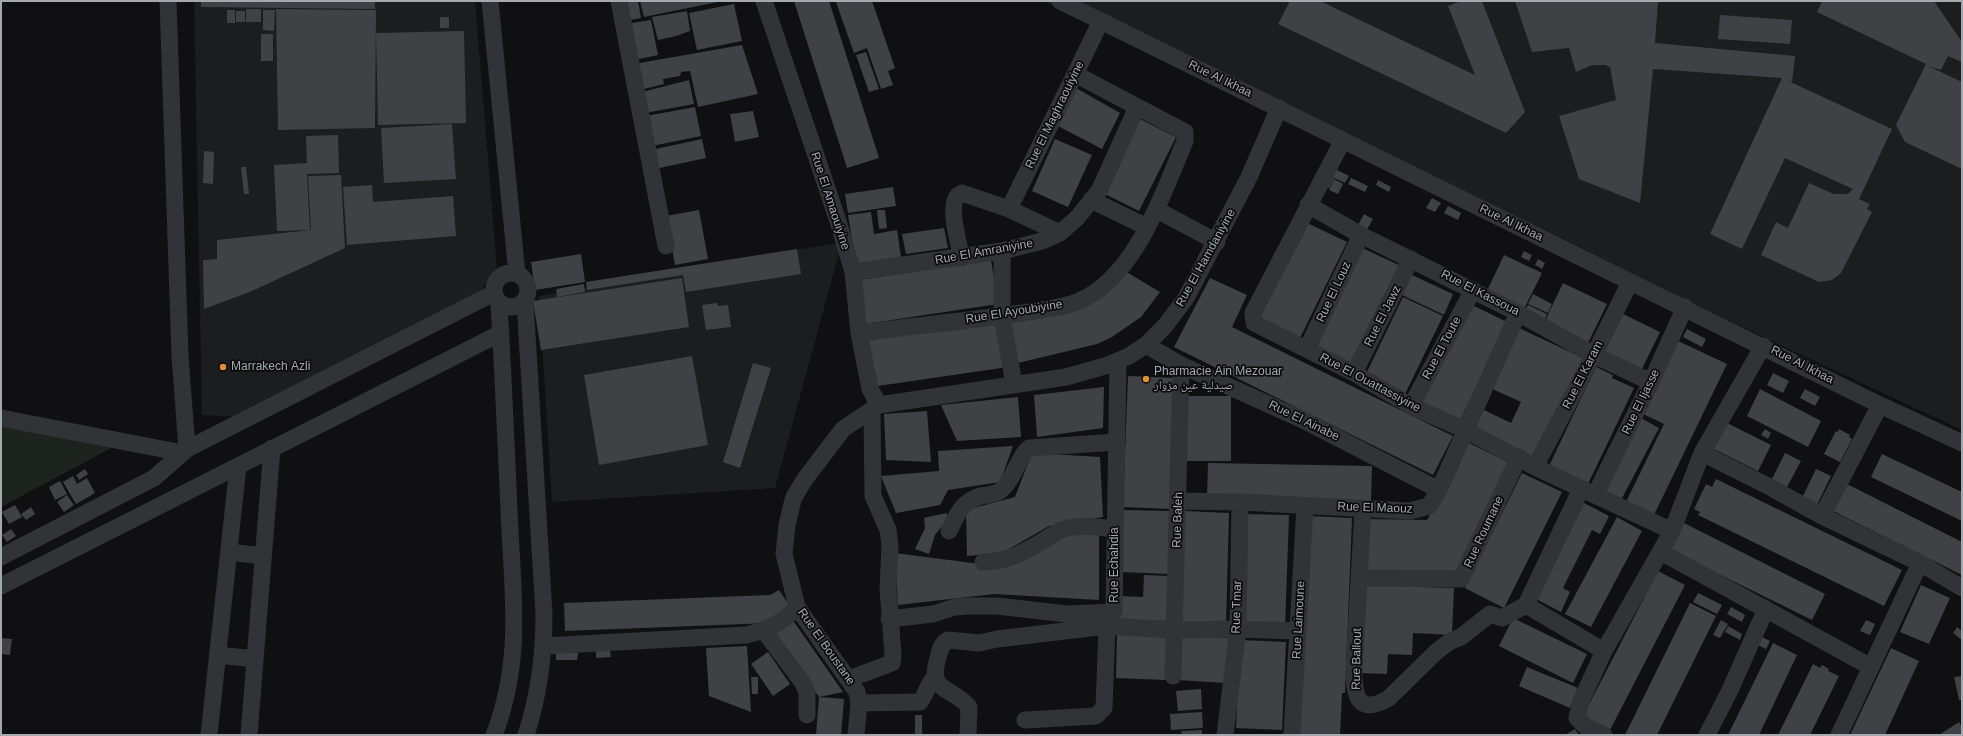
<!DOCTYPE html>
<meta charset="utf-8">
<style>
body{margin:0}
#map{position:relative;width:1963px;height:736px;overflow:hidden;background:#101012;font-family:Arial,sans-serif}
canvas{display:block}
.frame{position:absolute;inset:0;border:2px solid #a3a9b1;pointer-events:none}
</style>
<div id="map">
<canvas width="1963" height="736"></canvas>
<div class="frame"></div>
</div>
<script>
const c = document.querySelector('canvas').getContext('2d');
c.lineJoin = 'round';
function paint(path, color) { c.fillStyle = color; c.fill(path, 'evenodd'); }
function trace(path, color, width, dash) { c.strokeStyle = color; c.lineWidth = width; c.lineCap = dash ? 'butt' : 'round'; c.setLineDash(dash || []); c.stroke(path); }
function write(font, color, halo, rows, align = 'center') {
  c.font = font + ' Arial,"Noto Naskh Arabic",sans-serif'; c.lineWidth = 3.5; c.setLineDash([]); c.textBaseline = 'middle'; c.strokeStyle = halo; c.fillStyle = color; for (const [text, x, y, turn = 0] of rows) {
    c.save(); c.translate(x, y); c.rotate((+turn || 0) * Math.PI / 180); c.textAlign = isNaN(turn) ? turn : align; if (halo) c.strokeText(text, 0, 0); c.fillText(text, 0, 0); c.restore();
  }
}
const built = new Path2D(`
 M194,1H475L497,268L480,292L241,417L202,415Z
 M1044,1H1962V430Z
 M842,242L775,488L552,502L539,296Z`);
const green = new Path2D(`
 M1,421L117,445L1,507Z`);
const building = new Path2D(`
 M201,1H375V9L201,7Z
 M621,1H638L641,18L625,21Z
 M640,1H718V2L644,17Z
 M794,1H829L879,158L847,168Z
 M872,1L895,68L888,71L893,85L881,89L867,48L854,53L836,2Z
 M1290,1H1320L1475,75L1448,6L1461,1H1482L1525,112L1506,133L1278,24Z
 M1515,1H1658L1655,43L1795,56L1792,82L1784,79L1892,129L1859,199L1870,204L1867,209L1872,212L1841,273L1832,280L1819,282L1761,255L1776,222L1788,228L1809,183L1834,194H1848L1853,189L1785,158L1742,249L1710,234L1782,78L1653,69L1640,203L1579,179L1559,116L1616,100L1610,67L1605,65H1592L1576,72L1569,48L1532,52Z
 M1822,1H1934L1962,42V62L1948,56L1941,70L1928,66L1962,82V169L1905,142L1896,125L1926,64L1817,12Z
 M734,4L742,41L697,50L689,13Z
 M246,9H261V22H246Z
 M276,9L376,10L375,128L278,130Z
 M227,10H235V23H227Z
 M263,10H275L274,31L263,30Z
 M236,11H245V22H236Z
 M687,11L690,31L676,36L658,40L652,17Z
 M1720,15L1792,20L1790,44L1718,39Z
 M440,17H449V28H440Z
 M651,20L658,55L635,60L629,29L632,23Z
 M464,31L466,123L378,125L376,33Z
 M261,34H273V61H261Z
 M742,45L758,94L698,107L690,71L681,72L680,76L663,79L664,84L640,90L634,64Z
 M866,52L879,89L869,92L856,55Z
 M689,80L694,104L645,113L642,92Z
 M1076,88L1120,113L1102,149L1058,126Z
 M695,107L701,136L652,146L646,116Z
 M753,111L759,137L735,142L730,114Z
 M1136,117L1176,137L1139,211L1099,191Z
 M452,124L456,179L384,183L381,128Z
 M338,135L339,173L307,174L310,230L277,231L274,165L307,163L306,136Z
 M702,139L706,158L655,169L651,150Z
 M1055,139L1092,155L1068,207L1032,191Z
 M204,151L214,152L213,184L203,183Z
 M241,167H246L249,194H244Z
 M1331,167L1349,176L1345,183L1334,178L1329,188L1323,185Z
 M341,175L345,248L252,291L204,309L203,260L217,259V240L311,230L308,176Z
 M1351,178L1368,186L1365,192L1348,184Z
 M1334,179L1343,184L1338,194L1329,190Z
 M1378,180L1391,187L1389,192L1376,185Z
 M372,185L373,202L453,196L456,236L347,245L343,187Z
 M893,187L896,206L848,213L845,194Z
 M1432,198L1441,203L1435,212L1426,208Z
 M1448,206L1461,213L1458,220L1444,213Z
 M699,210L708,259L675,265L666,216Z
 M877,210H885L887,228L879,229Z
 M871,212L874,234L897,230L901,257L856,264L848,215Z
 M1364,214L1373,219L1365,233L1356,229Z
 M1305,222L1347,242L1299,340L1257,320Z
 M944,228L948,248L906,254L902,234Z
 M1360,247L1401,266L1352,367L1312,347Z
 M797,249L801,274L686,292L683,275L587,290L586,282Z
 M1524,251L1532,255L1529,261L1521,257Z
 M581,254L585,282L535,290L531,262Z
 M1504,255L1542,273L1523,311L1486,293Z
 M1538,259L1545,263L1542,269L1535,265Z
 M991,260L998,304L865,324L859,280Z
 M1123,270L1160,292L1141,317L1112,337L1097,344L1014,364L1007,318L1058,310Z
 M1412,275L1453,294L1444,315L1402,295Z
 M682,278L689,327L541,350L533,301Z
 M1210,278L1247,295L1232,327L1453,436L1433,475L1174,347Z
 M1563,283L1607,304L1588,343L1544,323Z
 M584,284L585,292L557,297L556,289Z
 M1533,294L1552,304L1548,313L1528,304Z
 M1403,297L1443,316L1405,394L1366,374Z
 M717,303L718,306L728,305L731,327L706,330L702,305Z
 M1468,303L1507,322L1460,421L1420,402Z
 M1528,305L1547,314L1544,321L1524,311Z
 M1621,313L1660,332L1641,371L1603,352Z
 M1001,320L1008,367L871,387L864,341Z
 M1519,328L1583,358L1534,459L1472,429L1482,409L1511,423L1521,402L1490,388Z
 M1687,329L1706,339L1702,347L1683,337Z
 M1676,340L1727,364L1653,517L1625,504L1664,424L1641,413Z
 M692,356L708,445L599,465L584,375Z
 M753,363L771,368L740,468L723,462Z
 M1596,367L1613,375L1612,378L1634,388L1588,484L1549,466Z
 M1773,373L1789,381L1783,393L1767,385Z
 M1128,376L1176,378L1171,509L1123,507Z
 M1104,387L1103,428L1037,437L1034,395Z
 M1760,389L1821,421L1808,447L1747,416Z
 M1805,389L1820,397L1815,406L1800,398Z
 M1184,396H1231V461H1184Z
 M1018,397L1021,437L957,441L941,405Z
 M927,411L931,462L886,460L884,414Z
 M1641,418L1659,428L1620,502L1601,492Z
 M1723,421L1771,445L1758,471L1710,447Z
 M1765,429L1771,433L1768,439L1761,435Z
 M1839,429L1850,435L1849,437L1852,439L1840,462L1824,454L1836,431L1838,432Z
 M1469,443L1512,464L1457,571L1365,570L1368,519L1427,520Z
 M1013,446L1000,482L948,490L940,505L896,513L881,476L939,471L938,451Z
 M1032,453L1100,457L1103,517L1049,526L1002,553L967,556L966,510L1015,497Z
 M1785,453L1801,461L1787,487L1772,479Z
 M1882,454L1962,492V521L1871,477Z
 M1208,463L1372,466L1371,501L1207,498Z
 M85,469L88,474L79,480L76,475Z
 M1816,469L1831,476L1817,505L1802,498Z
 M1522,473L1562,492L1504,608L1465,588Z
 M73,476L77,484L87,478L95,493L76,504L63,482Z
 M1716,479L1902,570L1884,606L1698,515L1700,512L1694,509L1706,484L1712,487Z
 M60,481L67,494L55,500L49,487Z
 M1847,484L1962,542V575L1833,511Z
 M67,495L74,505L64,512L57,502Z
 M1584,503L1609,516L1600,534L1592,530L1563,588L1570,592L1561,612L1536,599Z
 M15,505L22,517L9,524L2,512Z
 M31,507L35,514L26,520L21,514Z
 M1122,510L1170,511L1169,574L1120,572Z
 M1185,511L1229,513L1226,624L1181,622Z
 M946,513L949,517L935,535L929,554L915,549L925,528L924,518Z
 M1245,514L1289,515L1285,628L1241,626Z
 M1308,516L1352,518L1345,693H1342L1340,735L1299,734Z
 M1617,517L1642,531L1591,627L1565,614Z
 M1684,523L1825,594L1812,620L1670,550Z
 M11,529L16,536L7,542L2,535Z
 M1099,533V600L994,594L898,605L895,553L988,565L1060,536Z
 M1658,571L1685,585L1610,730L1583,716Z
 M1144,575L1170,576L1168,621L1118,620L1119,596L1143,597Z
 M1363,585L1454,588L1452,635L1413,633L1412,655L1388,654L1387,674L1360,673Z
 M1921,585L1950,598L1929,644L1900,632Z
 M779,590L791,608L769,623L565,631L564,603L770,595Z
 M1698,593L1722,605L1717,614L1693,602Z
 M1690,603L1716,616L1657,735H1625Z
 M1731,607L1745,615L1742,622L1727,614Z
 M1513,618L1587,654L1573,683L1499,646Z
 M792,619L843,692L819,697L772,633Z
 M1721,620L1728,624L1720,638L1713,635Z
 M1866,620L1875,624L1870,635L1860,631Z
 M1728,626L1742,634L1740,640L1725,632Z
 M1957,627L1962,631V640L1953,633Z
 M1117,633L1167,634L1166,680L1116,678Z
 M1180,635L1229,638L1226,683L1178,680Z
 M1760,636L1770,641L1766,649L1756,644Z
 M1,638L12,639L10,655L1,654Z
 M1240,640L1286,642L1282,730L1236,728Z
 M1773,643L1797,655L1759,735H1728Z
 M747,646L751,712L709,696L706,648Z
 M1891,648L1919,661L1885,735H1850Z
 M596,651H610L611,657L596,658Z
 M768,652L790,684L773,696L751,664Z
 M556,653H578L577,660H556Z
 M1813,664L1820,668L1822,665L1829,669L1828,671L1839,676L1810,735H1778Z
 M1527,667L1578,688L1570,708L1519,686Z
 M1962,676V700H1959L1954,677Z
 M751,677H758V694H752Z
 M1201,689L1202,709L1178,711L1176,691Z
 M819,697L844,699L841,735H816Z
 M1202,712L1203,728L1171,730L1170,714Z
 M915,715H922V735H915Z
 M1959,722L1962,727V735H1939Z
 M1575,729L1579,735H1565Z
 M1202,730V735H1182L1181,731Z`);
const minor = new Path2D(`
 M168,1L180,356L187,449
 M490,1L517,274
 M619,1L666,246
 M764,1L837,218L853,272L859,333L870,389L879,405
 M1060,1L1880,405L1962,443
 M1343,140L1253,313L1254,323L1354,373L1411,406L1465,430L1535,467L1672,531
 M1091,200L1147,227
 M1308,205L1361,235L1518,313L1594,355L1651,382
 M1009,209L1101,21
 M1157,210L1217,242
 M1002,251V316L1014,384
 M962,258C959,244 945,199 962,193L1009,209L1060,233
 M853,272L1002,251L1042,241L1060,233L1077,218L1099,191L1137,107
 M494 290a17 17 0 1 1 34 0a17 17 0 1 1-34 0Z
 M525,302L544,614C544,656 539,695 526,735
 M859,333C913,326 968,321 1022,313C1044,309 1070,308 1089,296C1139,267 1164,191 1185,141V132L1075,74
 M1146,345L1181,365L1301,419L1439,490
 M1307,349L1361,235
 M1354,373L1411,259
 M1411,406L1473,290
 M1,418L183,453
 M1702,453L1770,487L1822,516L1920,563L1962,588
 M1535,467L1594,355L1630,282
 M1595,495L1651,382L1685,307
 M1179,501L1240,502L1410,511L1429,506L1439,490L1518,313
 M1363,508L1354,670C1354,696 1358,716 1389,698L1436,652L1449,642L1461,637L1490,614L1502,618L1526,605
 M1822,516L1880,405
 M949,531C957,515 962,501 981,496C987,495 994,495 1000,491C1011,483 1017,463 1025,452L1029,448L1116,442
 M229,552L263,556
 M1661,552L1871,667
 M1,557L154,478L187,449L494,293
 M983,562C1007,561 1021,554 1041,542C1050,537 1057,530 1068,528C1084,525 1099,527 1114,529
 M1360,578L1461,579L1519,457
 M1,586L501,333
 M1526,605L1581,489
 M1526,605L1604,651
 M889,619L933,614L955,607L967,606H997L1067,614L1114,612
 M764,631L803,683L807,693V715
 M544,646L746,635C767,630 783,623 797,607
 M218,655L255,659
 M1173,676L1181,365
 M849,679L889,664L892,663L893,655L888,588L890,546L888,530L873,496L872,409
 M859,703L920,702C926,695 927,685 934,678
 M1025,720L1096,716L1104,708L1107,626L1114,612L1118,361
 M209,735L238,466
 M249,735L272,448
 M494,735C524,657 512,590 509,510C506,441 503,372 499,304
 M856,735L859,703L857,692L797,607L784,554L787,525L792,504L794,497L805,479L843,429L879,405L1066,377L1105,366L1129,356L1146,345L1165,326L1186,298L1249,177L1279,108
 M968,735L969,707C952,686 927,693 938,658C940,650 941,644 948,640L979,643L997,639L1107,626L1174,630L1238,629L1298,631
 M1225,735L1238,629L1240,502
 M1292,735L1305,506
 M1604,735L1585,726L1577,718L1581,701L1604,651L1672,531L1702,453L1763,346
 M1707,735L1730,690L1766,609
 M1839,735L1920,563`);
const markers = [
 [223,367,4,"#e08f39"],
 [1146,379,4,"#e08f39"]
];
const streetNames = [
 ["Rue Al Ikhaa",1220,79,26],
 ["Rue El Maghraouiyine",1055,115,-64],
 ["Rue El Amaouiyine",830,201,72],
 ["Rue Al Ikhaa",1511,223,26],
 ["Rue El Amraniyine",984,252,-10],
 ["Rue El Hamdaniyine",1206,258,-61],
 ["Rue El Louz",1334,292,-65],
 ["Rue El Kassoua",1480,293,27],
 ["Rue El Ayoubiyine",1014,312,-9],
 ["Rue El Jawz",1383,316,-63],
 ["Rue El Toute",1442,348,-62],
 ["Rue Al Ikhaa",1802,365,27],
 ["Rue El Karam",1583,375,-63],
 ["Rue El Ouattassiyine",1370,383,28],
 ["Rue El Ijasse",1641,402,-64],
 ["Rue El Ainabe",1304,421,26],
 ["Rue El Maouz",1375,508,2],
 ["Rue Baleh",1178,520,-88],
 ["Rue Roumane",1484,532,-65],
 ["Rue Echahdia",1115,565,-90],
 ["Rue Tmar",1237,607,-88],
 ["Rue Laimoune",1299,620,-87],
 ["Rue El Boustane",826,647,55],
 ["Rue Ballout",1357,659,-89]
];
const poiNames = [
 ["Marrakech Azli",231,367],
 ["Pharmacie Ain Mezouar",1154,372],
 ["صيدلية عين مزوار",1154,386]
];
paint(built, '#1c1d1e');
paint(green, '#1d241d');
paint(building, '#3f4144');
trace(minor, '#323336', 17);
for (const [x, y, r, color] of markers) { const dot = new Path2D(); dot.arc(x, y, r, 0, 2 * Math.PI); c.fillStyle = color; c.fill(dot); trace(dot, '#0b0c0c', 1.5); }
write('12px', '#a3a9b1', '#0b0c0c', streetNames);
write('12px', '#a3a9b1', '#0b0c0c', poiNames, 'left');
</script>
